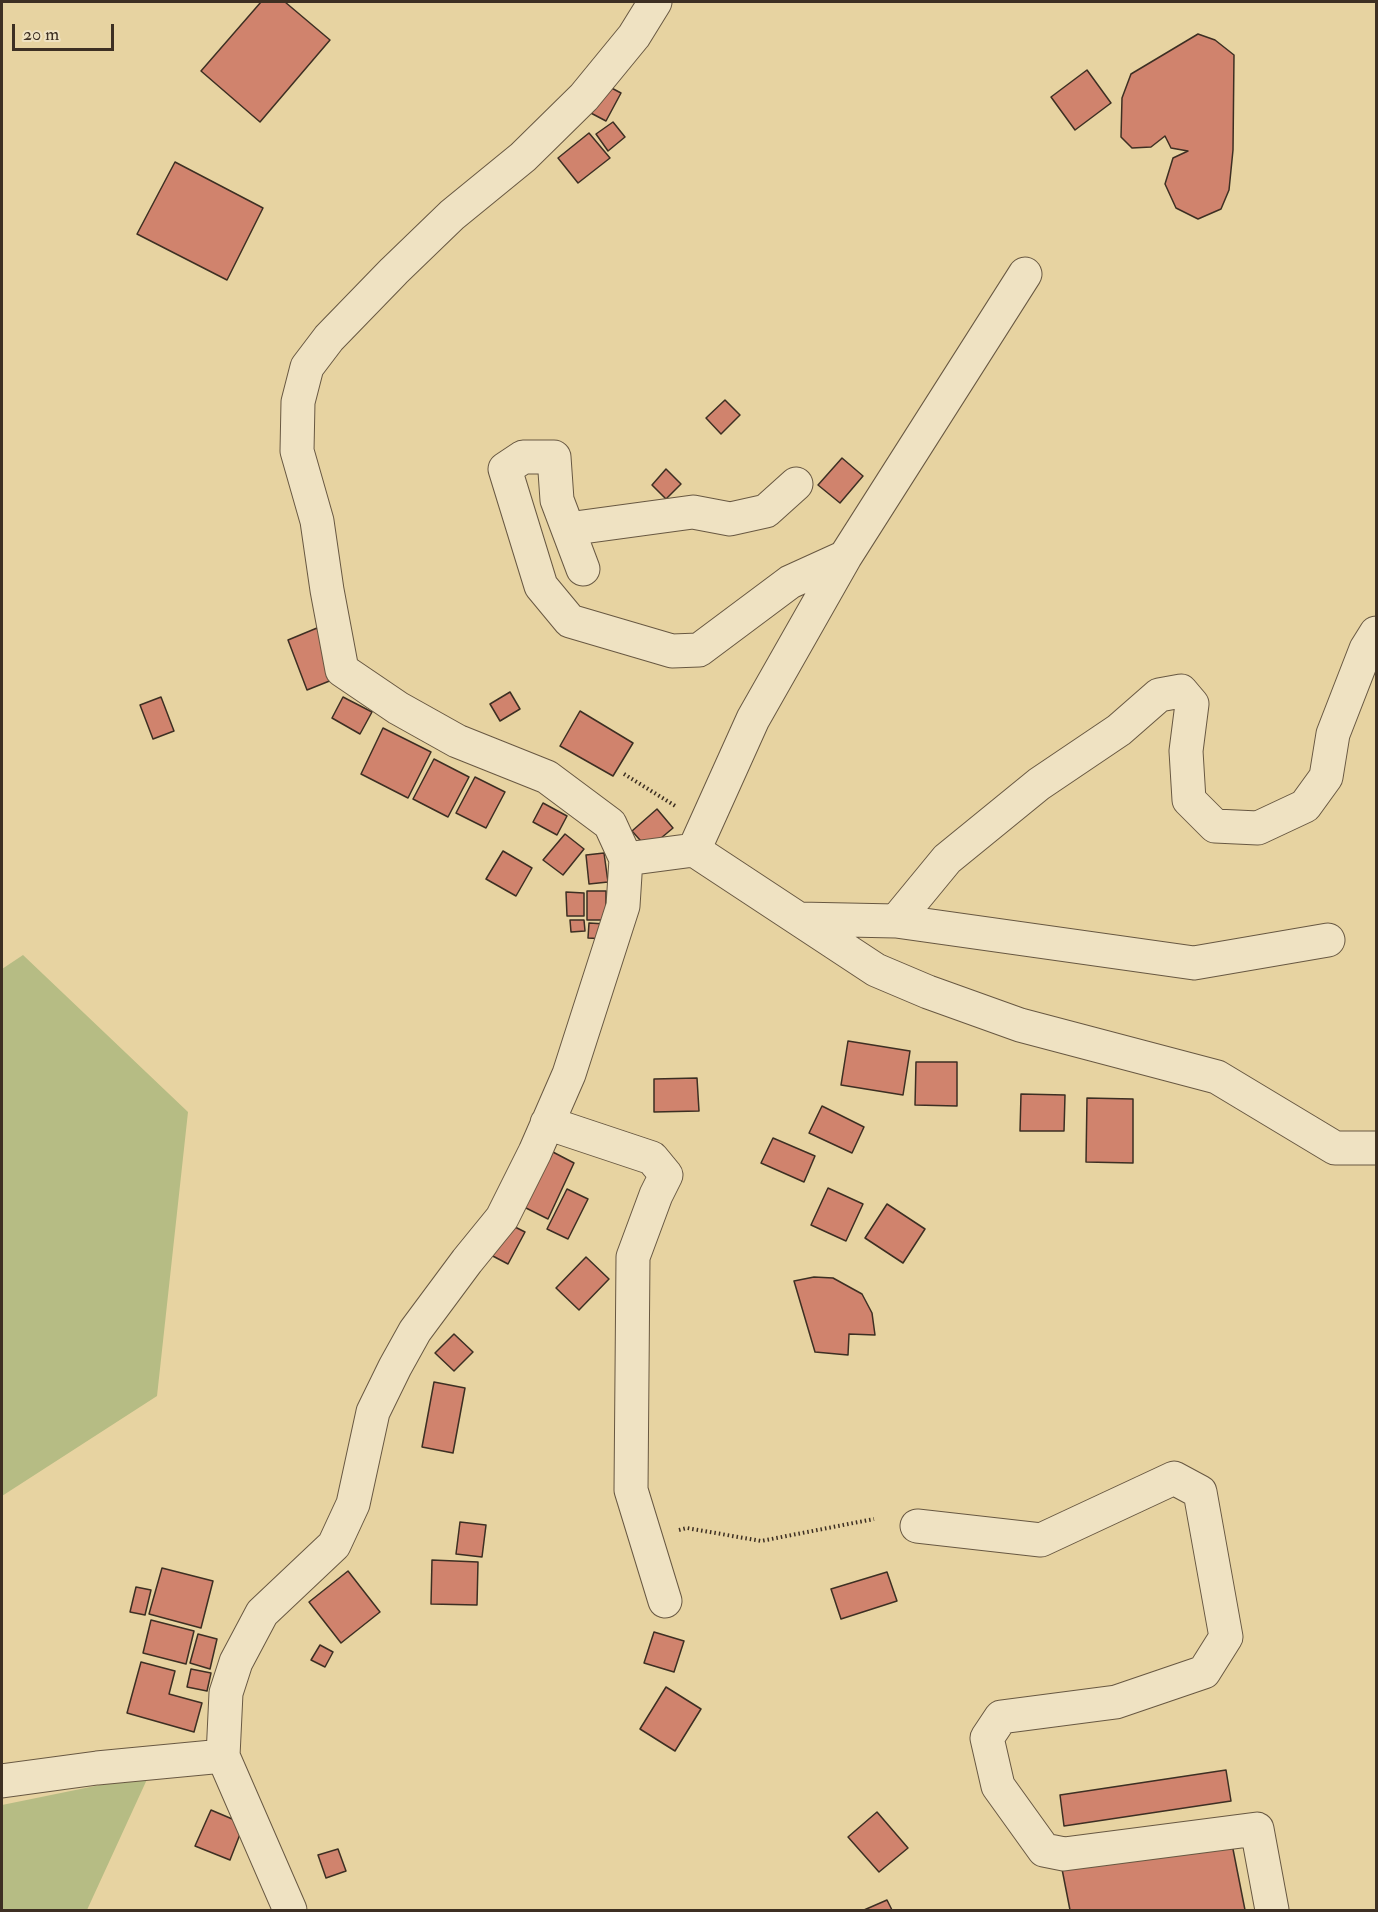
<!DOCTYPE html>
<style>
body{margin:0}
#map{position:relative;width:1378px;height:1912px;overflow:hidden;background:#e7d3a1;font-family:"IM FELL Double Pica",serif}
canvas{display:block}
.frame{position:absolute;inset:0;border:3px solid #3d2f23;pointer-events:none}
.scale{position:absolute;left:12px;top:24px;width:102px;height:27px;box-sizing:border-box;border:3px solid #3d2f23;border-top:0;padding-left:8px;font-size:18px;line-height:21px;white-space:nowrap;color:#3d2f23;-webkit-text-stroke:4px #efe2c2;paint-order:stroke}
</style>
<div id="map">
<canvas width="1378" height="1912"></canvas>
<div class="frame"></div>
<div class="scale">20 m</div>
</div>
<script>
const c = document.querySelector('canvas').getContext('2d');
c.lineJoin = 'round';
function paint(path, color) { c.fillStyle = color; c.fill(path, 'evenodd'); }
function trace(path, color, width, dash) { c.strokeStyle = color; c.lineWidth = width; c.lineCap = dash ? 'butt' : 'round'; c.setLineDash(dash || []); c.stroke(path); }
const green = new Path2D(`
 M23,955L188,1112L157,1396L2,1496V969Z
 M149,1775L87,1910H2V1805Z`);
const building = new Path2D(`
 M261,2H285L330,40L260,122L201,71Z
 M1198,34L1215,40L1234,55L1233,150L1229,190L1221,209L1198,219L1176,208L1165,184L1173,158L1188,151L1171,148L1165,136L1151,147L1132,148L1121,137L1122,98L1131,74Z
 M1087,70L1111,103L1075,130L1051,97Z
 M602,83L621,93L606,121L587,111Z
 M613,122L625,137L608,151L596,134Z
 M589,133L610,158L578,183L558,158Z
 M175,162L263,208L227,280L137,234Z
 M725,400L740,415L721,434L706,418Z
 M842,458L863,476L840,503L818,485Z
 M666,469L681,484L666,499L652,485Z
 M317,628L337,678L307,690L288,640Z
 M510,692L520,709L500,721L490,704Z
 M161,697L174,731L153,739L140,705Z
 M343,697L372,712L360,734L332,718Z
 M580,711L633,743L613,776L560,746Z
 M383,728L431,752L408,798L361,774Z
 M434,759L469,777L448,817L413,799Z
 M475,777L505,792L486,828L456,813Z
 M543,803L567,816L557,835L533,822Z
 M657,809L673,828L648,849L632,831Z
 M565,834L584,849L563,875L543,860Z
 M503,851L532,868L516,896L486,879Z
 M604,853L608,882L589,884L586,855Z
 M587,891H606V920H587Z
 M566,892L584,893V916H567Z
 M570,920H584L585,931L571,932Z
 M589,923L606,924L605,939L588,938Z
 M848,1041L910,1051L903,1095L841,1085Z
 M916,1062H957V1106L915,1105Z
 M697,1078L699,1111L654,1112V1079Z
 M1021,1094L1065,1095L1064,1131H1020Z
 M1087,1098L1133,1099V1163L1086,1162Z
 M822,1106L864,1127L852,1153L809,1133Z
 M773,1138L815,1156L804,1182L761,1163Z
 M549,1150L574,1163L548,1219L522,1206Z
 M828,1188L863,1204L846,1241L811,1225Z
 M567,1189L588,1199L568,1239L547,1229Z
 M887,1204L925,1229L903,1263L865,1238Z
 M505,1222L525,1232L508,1264L489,1254Z
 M586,1257L609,1279L579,1310L556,1288Z
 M814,1277L833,1278L862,1294L872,1313L875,1335L849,1334L848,1355L815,1352L794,1281Z
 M454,1334L473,1352L454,1371L435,1353Z
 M434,1382L465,1388L453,1453L422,1447Z
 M460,1522L486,1525L482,1557L456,1554Z
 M432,1560L478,1562L477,1605L431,1604Z
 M162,1568L213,1581L201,1628L149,1614Z
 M348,1571L380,1612L341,1643L309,1602Z
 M887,1572L897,1601L841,1619L831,1589Z
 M136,1587L151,1590L145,1615L130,1612Z
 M151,1620L194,1631L186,1664L143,1653Z
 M654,1632L684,1641L674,1672L644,1663Z
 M198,1634L217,1639L210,1669L190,1663Z
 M320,1645L333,1652L325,1667L311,1660Z
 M141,1662L175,1671L169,1694L202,1703L194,1732L127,1713Z
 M191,1669L211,1673L207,1691L187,1687Z
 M666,1687L701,1709L675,1751L640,1729Z
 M1226,1770L1231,1801L1064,1826L1060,1795Z
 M211,1810L244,1824L230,1860L195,1846Z
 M877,1812L908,1848L879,1872L848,1837Z
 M1231,1839L1245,1910H1070L1062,1869Z
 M338,1849L346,1871L326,1878L318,1855Z
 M887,1900L892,1910H864Z`);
const path = new Path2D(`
 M624,774L677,807
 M679,1530L687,1528L761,1541L874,1519`);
const minor = new Path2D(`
 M568,529L693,512L730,519L766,511L796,484
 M583,569L557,500L554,457H523L505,469L541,586L570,621L672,651L699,650L790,582L845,557
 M694,850L876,970L928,992L1020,1025L1217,1077L1335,1148H1376
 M626,859L694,850L753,719L845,557L1025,274
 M799,919L896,921L1194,963L1328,940
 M896,921L947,859L1039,784L1119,730L1159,695L1181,691L1192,704L1186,751L1189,800L1215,826L1258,828L1305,806L1326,777L1333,734L1366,649L1376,633
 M547,1123L652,1158L666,1175L656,1195L633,1257L631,1490L665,1601
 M917,1526L1041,1540L1174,1478L1200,1492L1226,1637L1204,1672L1116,1702L1001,1717L987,1738L998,1786L1044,1850L1064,1854L1257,1829L1272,1910
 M2,1781L97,1768L223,1756
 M290,1910L223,1756L226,1693L236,1662L262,1613L334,1545L353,1504L373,1412L395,1367L415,1331L467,1261L502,1218L535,1152L569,1074L623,906L626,859L610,824L547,777L457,741L398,708L342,670L327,590L317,521L297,451L298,402L307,367L329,338L394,271L452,215L523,157L584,97L634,36L655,2`);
paint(green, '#b6bc84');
paint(building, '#d0836d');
trace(building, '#3d2f23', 1.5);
trace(minor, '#685842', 35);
trace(path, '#3d2f23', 4, [1.5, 3]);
trace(minor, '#efe2c2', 33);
</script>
